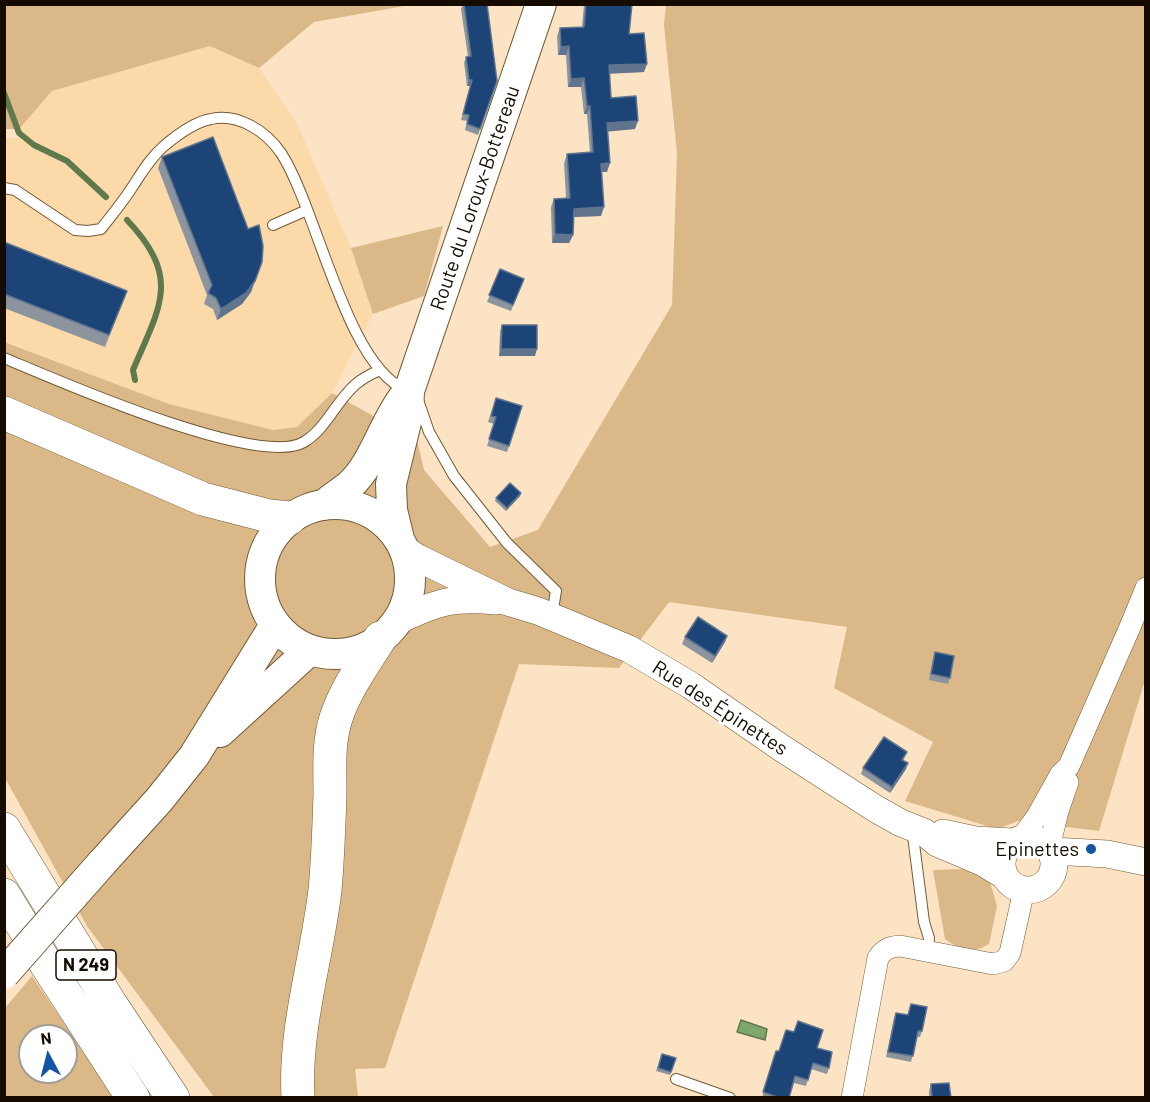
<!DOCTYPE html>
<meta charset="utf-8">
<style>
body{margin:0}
#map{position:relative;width:1150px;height:1102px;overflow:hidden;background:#fbe3c3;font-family:Barlow,sans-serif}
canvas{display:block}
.frame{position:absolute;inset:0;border:6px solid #150b01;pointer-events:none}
.north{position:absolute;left:18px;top:1024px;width:60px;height:60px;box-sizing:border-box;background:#fff;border:2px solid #a19d99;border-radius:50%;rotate:353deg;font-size:16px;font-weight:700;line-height:24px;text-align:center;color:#150b01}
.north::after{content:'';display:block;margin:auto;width:21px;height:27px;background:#1355a5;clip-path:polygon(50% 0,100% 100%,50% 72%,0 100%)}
</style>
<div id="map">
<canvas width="1150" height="1102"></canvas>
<div class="frame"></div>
<div class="north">N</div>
</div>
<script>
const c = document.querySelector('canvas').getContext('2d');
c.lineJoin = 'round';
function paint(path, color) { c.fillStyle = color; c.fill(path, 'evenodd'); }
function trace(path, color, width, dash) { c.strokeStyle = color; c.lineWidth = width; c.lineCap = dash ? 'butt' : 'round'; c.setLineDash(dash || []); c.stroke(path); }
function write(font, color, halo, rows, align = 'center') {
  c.font = font + ' Barlow,sans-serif'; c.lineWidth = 6; c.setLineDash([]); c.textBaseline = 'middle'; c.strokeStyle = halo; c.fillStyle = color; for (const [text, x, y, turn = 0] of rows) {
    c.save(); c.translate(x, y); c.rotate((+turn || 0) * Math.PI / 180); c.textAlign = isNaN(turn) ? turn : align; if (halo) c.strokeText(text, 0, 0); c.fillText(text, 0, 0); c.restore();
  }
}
const built = new Path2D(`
 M211,46L259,68L297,124L351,248L373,314L332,393L297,427L273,430L169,404L5,342L4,138H19V129L52,91Z`);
const green = new Path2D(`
 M4,5H410L314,22L259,68L210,46L52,91L19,129H5Z
 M666,5H1145V680L1099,831L1018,821L997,829L905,801L933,742L834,688L847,627L669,602L619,668L519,664L385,1068L355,1069L358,1097H214L87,926L5,778L4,342L169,404L273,430L297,427L332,393L417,440L424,470L490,547L538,530L672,305L677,153L664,25Z
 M443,226L424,296L373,314L351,248Z
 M965,869L990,882L997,906L989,944C974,954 959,950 945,939L933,870Z
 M32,976L114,1097L5,1098V1008ZM30,1036H66V1072H30Z`);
const water = new Path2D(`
 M741,1020L767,1029L765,1040L737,1032Z`);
const stream = new Path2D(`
 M4,93L19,133L34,145L67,161L106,197
 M127,220C182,278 160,306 133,370L135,380`);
const service = new Path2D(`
 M4,188L15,190L75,230L88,231L101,229C111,216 122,203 131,189C141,174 150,158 164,146C177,135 194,122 211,119C238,113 266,131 281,153C317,208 346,366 406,390
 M273,225L307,210
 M4,358C57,380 258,469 304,442C326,429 336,401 356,384C363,378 371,374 380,370
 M419,403L429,432L454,476L507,543L556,591L554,603L548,614
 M912,828L924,922L929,938L928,951
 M676,1079L730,1098`);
const minor = new Path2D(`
 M1021,838L1036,818L1060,775L1069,766L1130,627L1146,588
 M1049,848L1058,811L1068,782
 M852,1098L878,958C884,949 889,947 900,946L993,964L1004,961L1010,953L1024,890`);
const tertiary = new Path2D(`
 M404,549L418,558L508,602L538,611L629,649L690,685L780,747L876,809L901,823L924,832L937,843L982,862L1005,876
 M397,621C437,602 452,597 496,601
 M943,833L975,840L1013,842
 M1002 864a26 26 0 1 1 52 0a26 26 0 1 1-52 0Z
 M1052,851L1107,854L1146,862`);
const secondary = new Path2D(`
 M260 579a75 75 0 1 1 150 0a75 75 0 1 1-150 0Z
 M324,505C332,498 342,492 350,485C373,465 384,423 403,398
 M399,539L392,510L391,484L408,414L409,391L541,4
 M220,732L310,650
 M101,864L159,800L194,756L275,625`);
const trunk = new Path2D(`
 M4,413L203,499L269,516L290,518
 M4,829L110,1003L173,1098
 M4,895L46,964L133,1098
 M298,1098C294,1027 317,959 325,890C328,858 329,826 330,794C330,769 328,742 336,718C346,688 364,664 380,638`);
const secondaryBridge = new Path2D(`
 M4,974L101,864`);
const wall = new Path2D(`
 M463,4H487L497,81L478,135L465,130L467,121L461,120L470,86H467L464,63L466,57H468L461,9Z
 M584,4H632L629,34L644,72L609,73L611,98L635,129L607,131V172H602L601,216L573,217V235L569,243H552L551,207L554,199L566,198L564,163L567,154L590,153L587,114H584L581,87H568L566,55H558L557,36L560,28L582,27Z
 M162,157L262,262L251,292L242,304L217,320L213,309L204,304L207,295L158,168Z
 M4,242L127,291L105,347L4,308Z
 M500,269L524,279L511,311L487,302Z
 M502,325L535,356H499L500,331Z
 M496,398L522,406L507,452L487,446L494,424L488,422Z
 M521,493L520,496L506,511L495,501L496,498Z
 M727,636L725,642L712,663L682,644L685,637Z
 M935,652L950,678L948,684L929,680L933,659Z
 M905,758L903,760L906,769L890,793L861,774L863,768Z
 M911,1004L922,1031L920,1037H917L911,1062L886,1057L894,1018L896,1013L908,1015Z
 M817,1048L829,1068L827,1074L811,1069L806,1086L794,1083L789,1098H762L774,1057L779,1051Z
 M662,1054L676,1058L670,1075L656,1071Z
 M931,1084L951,1098H929V1091Z`);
const shadedWall = new Path2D(`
 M569,46L566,55H558L561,47Z
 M647,64L644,72L606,74L609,65Z
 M584,78L581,87H568L571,79Z
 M469,80H472L470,86H467Z
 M587,106H590L587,114H584Z
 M638,121L635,129L604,132L607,123Z
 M610,163L607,172H598L601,164Z
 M604,207L601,216L571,217L574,209Z
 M555,234L573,235L569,243H552Z
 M255,281L251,292L242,304L217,320L221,309Z
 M501,349H537L535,356H499Z
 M521,493L520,496L506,511L507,508Z
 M727,636L725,642L712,663L715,656Z
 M908,763L906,769L890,793L892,787Z`);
const building = new Path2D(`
 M464,4H487L497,81L480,129L467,124L469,115L463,114L472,80H469L466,57L471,56Z
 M586,4H632L629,34L644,33L647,64L609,65L611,98L636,96L638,121L607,123L610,163L601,164L604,207L574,209L573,235L555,234L554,199L570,198L567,154L593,152L590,106H587L584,78L571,79L569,46L561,47L560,28L584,27Z
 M213,137L248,229L259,225L263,246L262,262L255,281L246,293L221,309L216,298L208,293L212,285L162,157Z
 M4,242L127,291L109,335L4,294Z
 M500,269L524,279L513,305L489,295Z
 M502,325H537V349H501Z
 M496,398L522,406L509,446L489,439L496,417L491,416Z
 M510,483L521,493L507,508L496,498Z
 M698,617L727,636L715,656L685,637Z
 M935,652L954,656L950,678L931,674Z
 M884,737L907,752L902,760L908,763L892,787L863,768Z
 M911,1004L927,1007L922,1031H918L913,1056L888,1052L896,1013L908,1015Z
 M798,1021L823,1030L817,1048L832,1052L829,1068L813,1063L808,1080L795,1076L789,1098H780L763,1092L776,1051H779L786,1030L794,1032Z
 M662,1054L676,1058L671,1072L658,1068Z
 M949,1083L951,1098H932L931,1084Z`);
const markers = [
 [1091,849,6,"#1355a5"]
];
const shields = [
 [86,965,60]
];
const shieldNames = [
 ["N 249",86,965]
];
const streetNames = [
 ["Route du Loroux-Bottereau",475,198,-71],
 ["Rue des Épinettes",720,708,33]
];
const poiNames = [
 ["Epinettes",1079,849]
];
paint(built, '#fbd9a9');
paint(green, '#dab887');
paint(water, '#7ea86b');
trace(water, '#5e794b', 1.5);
trace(stream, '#5e794b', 6);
trace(service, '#735a35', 12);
trace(minor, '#735a35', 22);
trace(tertiary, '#735a35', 28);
trace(secondary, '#735a35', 32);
trace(trunk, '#735a35', 34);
trace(service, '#fff', 10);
trace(minor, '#fff', 21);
trace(tertiary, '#fff', 27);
trace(secondary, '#fff', 30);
trace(trunk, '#fff', 33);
trace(secondaryBridge, '#735a35', 32, []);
trace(secondaryBridge, '#fff', 30);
paint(wall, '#8c949d');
paint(shadedWall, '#60748e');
paint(building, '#1d4477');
trace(building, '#60748e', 1.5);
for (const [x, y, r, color] of markers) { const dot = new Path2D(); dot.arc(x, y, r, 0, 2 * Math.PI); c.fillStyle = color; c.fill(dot); trace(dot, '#fff', 2); }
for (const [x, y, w] of shields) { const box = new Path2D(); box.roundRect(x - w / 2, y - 15, w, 30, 4.5); c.fillStyle = '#fff'; c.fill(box); trace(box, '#150b01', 1.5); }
write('bold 18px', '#150b01', null, shieldNames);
write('20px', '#150b01', '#fff', streetNames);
write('20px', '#150b01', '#fff', poiNames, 'right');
</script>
